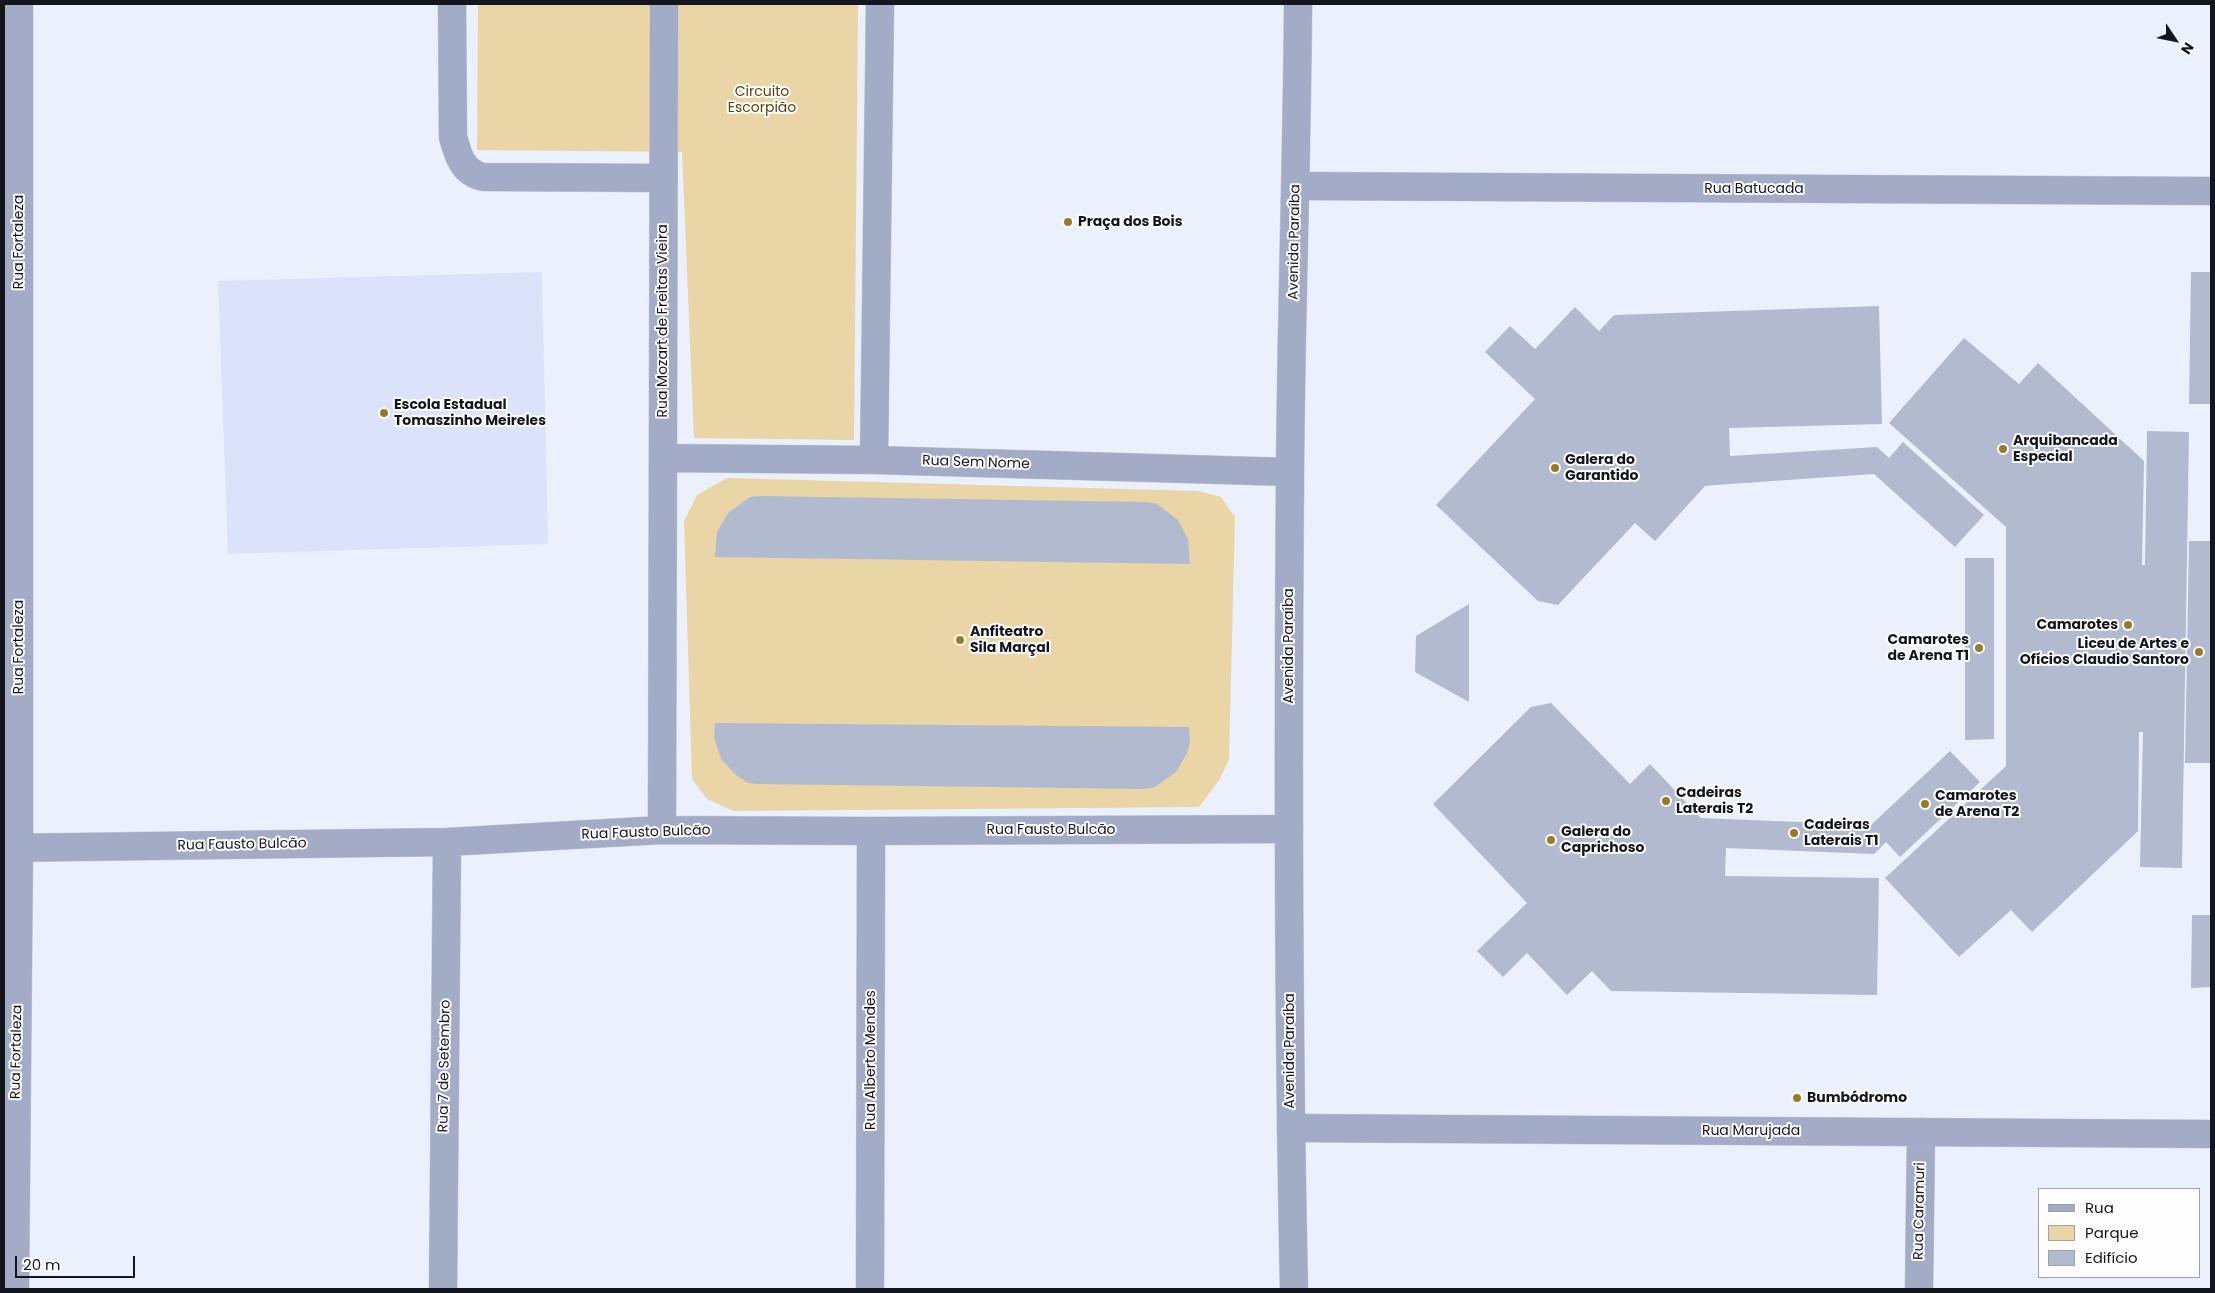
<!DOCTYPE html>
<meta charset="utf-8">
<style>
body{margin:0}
#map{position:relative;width:2215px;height:1293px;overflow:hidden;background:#ebf0fd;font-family:Poppins,sans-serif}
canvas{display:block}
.frame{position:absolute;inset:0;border:5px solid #14161e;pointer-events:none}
.legend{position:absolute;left:2038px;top:1188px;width:162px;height:90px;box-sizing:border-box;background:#fdfdfd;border:1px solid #a0a1a4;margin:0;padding:6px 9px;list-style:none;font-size:15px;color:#14161e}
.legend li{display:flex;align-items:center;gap:10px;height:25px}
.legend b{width:25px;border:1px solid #a0a1a4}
.north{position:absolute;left:2150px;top:15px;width:50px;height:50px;-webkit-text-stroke:4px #fdfdfd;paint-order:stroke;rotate:124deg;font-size:14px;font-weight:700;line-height:20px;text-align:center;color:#14161e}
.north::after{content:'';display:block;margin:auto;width:18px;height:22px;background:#14161e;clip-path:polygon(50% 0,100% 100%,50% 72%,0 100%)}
.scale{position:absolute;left:15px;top:1256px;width:120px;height:22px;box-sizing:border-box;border:2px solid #14161e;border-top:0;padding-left:6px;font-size:15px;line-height:18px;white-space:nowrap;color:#14161e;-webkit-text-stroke:4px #fdfdfd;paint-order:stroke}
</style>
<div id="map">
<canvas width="2215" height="1293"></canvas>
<div class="frame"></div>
<ul class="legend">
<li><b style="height:6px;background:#a2acc7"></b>Rua</li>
<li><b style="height:14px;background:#e9d5a6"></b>Parque</li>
<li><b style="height:14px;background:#b2bacf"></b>Edifício</li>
</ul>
<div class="north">N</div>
<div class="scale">20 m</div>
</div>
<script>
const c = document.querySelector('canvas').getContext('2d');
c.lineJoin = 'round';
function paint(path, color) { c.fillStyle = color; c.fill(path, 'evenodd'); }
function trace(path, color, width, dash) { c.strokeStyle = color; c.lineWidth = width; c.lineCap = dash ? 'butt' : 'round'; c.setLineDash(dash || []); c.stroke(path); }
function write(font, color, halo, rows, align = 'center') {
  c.font = font + ' Poppins,sans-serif'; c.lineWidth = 4; c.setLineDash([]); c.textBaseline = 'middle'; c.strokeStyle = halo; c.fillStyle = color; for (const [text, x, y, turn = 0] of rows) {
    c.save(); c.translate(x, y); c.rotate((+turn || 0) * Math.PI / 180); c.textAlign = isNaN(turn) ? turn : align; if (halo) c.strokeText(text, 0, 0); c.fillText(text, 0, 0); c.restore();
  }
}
const built = new Path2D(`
 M542,272L548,544L228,554L218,281Z`);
const green = new Path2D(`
 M478,4H858L854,440L694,438L682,152L477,150Z
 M727,478L1198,491L1221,497L1235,517L1229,759L1220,779L1199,807L733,811L707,799L692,779L684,521L697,495Z`);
const building = new Path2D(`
 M2191,272H2211V404H2189Z
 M1879,306L1882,424L1729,428L1730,456L1877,447L1889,458L1903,442L1984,515L1955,547L1874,474L1716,485L1705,486L1655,541L1635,523L1558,605L1538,601L1436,505L1535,399L1485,352L1510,326L1535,349L1575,307L1599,331L1614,315Z
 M1964,338L2019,384L2038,363L2144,461L2142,565H2145L2147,431L2189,432L2182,868L2140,867L2143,732H2139L2138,831L2032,932L2011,910L1959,957L1885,878L2006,766V527L1889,423Z
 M760,496L1146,502L1157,504L1178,520L1188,539L1190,564L715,557L717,532L728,513L750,497Z
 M2189,541H2211V763H2185Z
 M1965,558H1994V739L1965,740Z
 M1469,604V702L1415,672L1416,636Z
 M1551,703L1630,784L1650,764L1701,818L1871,825L1950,751L1980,782L1900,857L1886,842L1874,854L1726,848L1725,876L1879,878L1877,995L1611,991L1592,971L1567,995L1527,953L1503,977L1477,951L1527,903L1433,804L1531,707Z
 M715,723L1189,727L1190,742L1187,753L1176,772L1155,787L1145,789L758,784L748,783L736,775L721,759L714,737Z
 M2192,915H2211V987L2191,988Z`);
const minor = new Path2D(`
 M452,4L453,137C458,155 462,172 483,177L663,178
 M1297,186L2211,191
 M663,458L874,460L1290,472
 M874,460L880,4
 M662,830L664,4
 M4,848L447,842L662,830L871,831L1289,829
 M1291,1128L2211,1134
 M15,1289L19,848V4
 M443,1289L447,842
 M870,1289L871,831
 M1919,1289L1921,1132`);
const tertiary = new Path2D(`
 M1294,1289C1288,1018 1288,747 1290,475C1291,318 1297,161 1298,4`);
const markers = [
 [1068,222,5,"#9a7b25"],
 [384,413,5,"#9a7b25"],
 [2003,449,5,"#9a7b25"],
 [1555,468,5,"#9a7b25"],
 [2128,625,5,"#9a7b25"],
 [960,640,5,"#9a7b25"],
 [1979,648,5,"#9a7b25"],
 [2199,652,5,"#9a7b25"],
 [1666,801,5,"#9a7b25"],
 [1925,804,5,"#9a7b25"],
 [1794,833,5,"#9a7b25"],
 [1551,840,5,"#9a7b25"],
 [1797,1098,5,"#9a7b25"]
];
const parkNames = [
 ["Circuito",762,92],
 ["Escorpião",762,108]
];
const streetNames = [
 ["Rua Batucada",1754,189],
 ["Rua Fortaleza",19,242,-90],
 ["Avenida Paraíba",1295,242,-89],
 ["Rua Mozart de Freitas Vieira",663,321,-90],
 ["Rua Sem Nome",976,463,2],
 ["Avenida Paraíba",1289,646,-90],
 ["Rua Fortaleza",19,647,-90],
 ["Rua Fausto Bulcão",1051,830],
 ["Rua Fausto Bulcão",646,833,-2],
 ["Rua Fausto Bulcão",242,845,-1],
 ["Avenida Paraíba",1290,1051,-90],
 ["Rua Fortaleza",17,1052,-89],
 ["Rua Alberto Mendes",871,1060,-90],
 ["Rua 7 de Setembro",445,1066,-89],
 ["Rua Marujada",1751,1131],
 ["Rua Caramuri",1920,1211,-89]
];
const poiNames = [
 ["Praça dos Bois",1078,222],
 ["Escola Estadual",394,405],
 ["Tomaszinho Meireles",394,421],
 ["Arquibancada",2013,441],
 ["Especial",2013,457],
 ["Galera do",1565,460],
 ["Garantido",1565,476],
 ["Camarotes",2118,625,"right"],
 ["Anfiteatro",970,632],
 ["Sila Marçal",970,648],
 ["Camarotes",1969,640,"right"],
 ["de Arena T1",1969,656,"right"],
 ["Liceu de Artes e",2189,644,"right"],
 ["Ofícios Claudio Santoro",2189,660,"right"],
 ["Cadeiras",1676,793],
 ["Laterais T2",1676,809],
 ["Camarotes",1935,796],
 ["de Arena T2",1935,812],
 ["Cadeiras",1804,825],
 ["Laterais T1",1804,841],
 ["Galera do",1561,832],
 ["Caprichoso",1561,848],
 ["Bumbódromo",1807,1098]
];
paint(built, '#dae3fa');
paint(green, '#e9d5a6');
paint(building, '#b2bacf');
trace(minor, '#c9cdd9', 29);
trace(tertiary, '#c9cdd9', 29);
trace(minor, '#a2acc7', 28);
trace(tertiary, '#a2acc7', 28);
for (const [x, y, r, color] of markers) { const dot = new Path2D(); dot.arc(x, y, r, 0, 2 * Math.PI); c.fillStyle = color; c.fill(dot); trace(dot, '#fdfdfd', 2); }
write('14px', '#56430e', '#fdfdfd', parkNames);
write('14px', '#14161e', '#fdfdfd', streetNames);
write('bold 14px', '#14161e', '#fdfdfd', poiNames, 'left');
</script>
